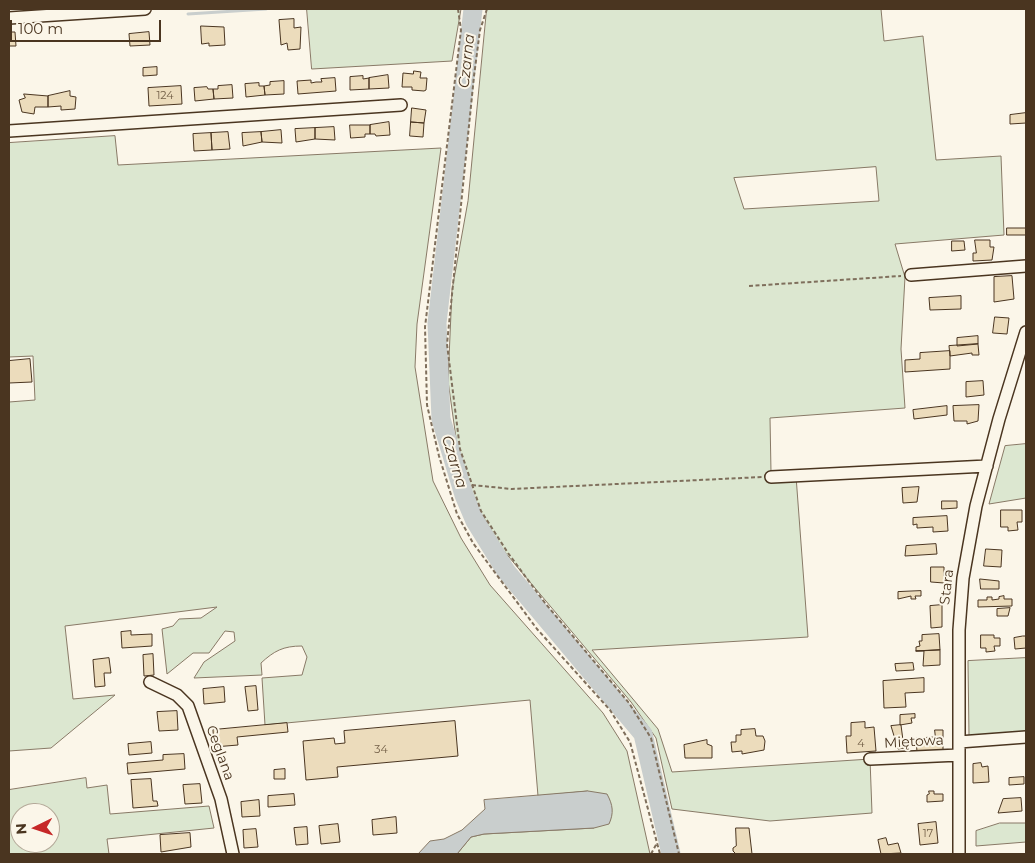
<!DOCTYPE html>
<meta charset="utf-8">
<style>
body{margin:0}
#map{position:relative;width:1035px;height:863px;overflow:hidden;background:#fbf6e9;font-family:Montserrat,sans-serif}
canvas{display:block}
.frame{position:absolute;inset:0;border:10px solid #4a3520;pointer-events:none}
.north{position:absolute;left:10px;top:803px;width:50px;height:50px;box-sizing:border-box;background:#fbf6e9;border:1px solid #b4a999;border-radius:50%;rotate:266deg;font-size:14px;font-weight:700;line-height:20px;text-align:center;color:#4a3520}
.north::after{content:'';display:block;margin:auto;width:18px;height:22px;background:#c62828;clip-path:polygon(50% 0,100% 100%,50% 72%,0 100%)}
.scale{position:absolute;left:10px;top:20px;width:151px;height:22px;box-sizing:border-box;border:2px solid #4a3520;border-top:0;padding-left:6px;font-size:15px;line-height:18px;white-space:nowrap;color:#4a3520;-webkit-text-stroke:4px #fbf6e9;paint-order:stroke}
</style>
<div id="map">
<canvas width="1035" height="863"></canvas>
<div class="frame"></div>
<div class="north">N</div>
<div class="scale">100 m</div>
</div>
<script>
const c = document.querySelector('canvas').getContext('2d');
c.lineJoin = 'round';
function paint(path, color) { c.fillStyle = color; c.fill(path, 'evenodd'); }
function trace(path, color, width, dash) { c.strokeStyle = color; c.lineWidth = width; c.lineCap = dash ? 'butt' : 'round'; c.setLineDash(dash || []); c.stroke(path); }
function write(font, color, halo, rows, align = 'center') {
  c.font = font + ' Montserrat,sans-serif'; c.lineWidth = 4; c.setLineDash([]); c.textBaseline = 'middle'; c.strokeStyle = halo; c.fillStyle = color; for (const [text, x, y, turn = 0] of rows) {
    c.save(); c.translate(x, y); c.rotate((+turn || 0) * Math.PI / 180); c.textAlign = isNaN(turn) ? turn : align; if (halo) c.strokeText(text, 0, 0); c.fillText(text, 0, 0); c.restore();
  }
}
const green = new Path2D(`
 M307,9H461L452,61L312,69Z
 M487,9H881L884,41L923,36L936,160L1001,156L1004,235L895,244L905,277L901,349L905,408L770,418L771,472L796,476L808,637L592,650L658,729L672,772L870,759L872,813L770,821L672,809L656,738L631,702L503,550L473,500L457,445L448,381L452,290L468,201ZM876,167L879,201L744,209L734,178Z
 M115,136L118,165L441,148L417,324L415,367L433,481L461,538L490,585L603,713L627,751L650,854H457L471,837L484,834L594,828L588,791L538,796L530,700L265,725L262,678L302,675L307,657L302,646C283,646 274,651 261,663L262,675L194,678L204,662L235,641L234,632L225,631L209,653H193L167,674L162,629L173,626L179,619L201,618L217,607L65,626L73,699L115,695L51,748L9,751V402L35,400L33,356L9,357V143Z
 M1026,444V498L989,504L1005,446Z
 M1026,658V732L969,736L968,661Z
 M86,778L87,788L107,785L110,814L209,806L214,828L107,839L109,854H9V790ZM20,813H50V843H20Z
 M1000,823H1026V842L976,846V831Z`);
const water = new Path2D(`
 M588,791L607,794C613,805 614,813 609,824L594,828L484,834L471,837L457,854H418L430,841L444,839L462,830L485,809L484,800Z`);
const stream = new Path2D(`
 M188,14L266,9`);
const river = new Path2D(`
 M473,9L437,323L441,419L464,495L475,521L506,571L643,734L671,854`);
const building = new Path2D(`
 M294,19V28L301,27L300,49L288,50L287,43L281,45L279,20Z
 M201,26L224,27L225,45L209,46V43L202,44Z
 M9,32H15L16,46H9Z
 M149,32L150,45L130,46L129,34Z
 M157,67V75L143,76V68Z
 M414,71L421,72L420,78H427L426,90L424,91L412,90V87H402L403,73L413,74Z
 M388,75L389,88L369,89V78Z
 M363,76V79L369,78V89L350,90V77Z
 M335,78L336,91L298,94L297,81L311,80V83L316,82H322L321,79Z
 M284,81V94L265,95L264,86L270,85V82Z
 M259,83V86H264L265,95L246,97L245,84Z
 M232,85L233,98L214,99L213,89H218V86Z
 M181,86L182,104L149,106L148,88Z
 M207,87L208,89H213L214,99L195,101L194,88Z
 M70,91V96L76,97L75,109L61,110V106L48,107V96Z
 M24,94L48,96V107H35L34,114L22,112L19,100L25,98Z
 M412,108L426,110L424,123L411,122Z
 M1026,113V123L1010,124V115Z
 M389,122L390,135L376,136L375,134H370V125Z
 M411,122L424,123L423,137L410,136Z
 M350,125H370V134H365V137L351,138Z
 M334,127L335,140L315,139V128Z
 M315,128V139L296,142L295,129Z
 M281,130L282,143L262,142L261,132Z
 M228,132L230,149L212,150L211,133Z
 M261,132L262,142L243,146L242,133Z
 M211,133L212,150L194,151L193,134Z
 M1007,228H1026V235H1007Z
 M975,240H990V247H994L992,260L973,261V253H976Z
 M952,241H964L965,250L952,251Z
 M1012,276L1014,299L994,302V277Z
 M961,296V309L930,310L929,298Z
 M995,317L1009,318L1007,334L993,333Z
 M978,336V344L957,346V338Z
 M978,344L979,355H972V353L950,356L949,346Z
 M950,351V369L905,372V360L920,359V353Z
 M30,359L32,382L9,383V361Z
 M983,381L984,395L966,397V382Z
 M979,405L978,421L967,424V421H954L953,406Z
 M947,406V415L914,419L913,410Z
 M919,487L917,502L903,503L902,488Z
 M942,501H957V508L942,509Z
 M1001,510H1022V522H1017L1018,530L1008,531V527H1001Z
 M947,516L948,531L933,532V527L917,528V524L913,525V518Z
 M936,544L937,554L905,556L906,546Z
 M986,549L1002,550L1001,567L984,566Z
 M931,567H944V583L931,582Z
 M980,579L999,581V589H981Z
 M921,591V596H915L916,599H911V596L898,599V592Z
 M1004,596V599H1012V606L978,607V600H987V597H992V600L999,599V597Z
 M942,605V627L931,628L930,606Z
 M1010,608L1008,616H997V609Z
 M131,631V635L152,634V646L122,648L121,632Z
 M939,634L940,650L916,651V647L920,646L919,641H922V635Z
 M981,635H994V638H1000V646H994L995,651L986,652V648H981Z
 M1023,636H1026V648L1015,649L1014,638Z
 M940,650V665L923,666L924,651H916Z
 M153,654L154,675L144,676L143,655Z
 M109,658L111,673H104L105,686L95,687L93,660Z
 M913,663L914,670L896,671L895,664Z
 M924,678V692L905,693L906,707L884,708L883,681Z
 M256,686L258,710L248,711L245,687Z
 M224,687L225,702L204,704L203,689Z
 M177,711L178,730L159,731L157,712Z
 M915,714V718H911L912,723L900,725V715Z
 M455,721L458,756L337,767L338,777L306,780L303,741L334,738L335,744L345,743L344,731Z
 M865,722V728L874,727L876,751L847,753L846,736H851V723Z
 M287,723L288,732L237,737L238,745L214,747L213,730Z
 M901,725L904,748L898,749L891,726Z
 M755,729L756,736H763L765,741L764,750L742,754V751L732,752L731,742H736V735H741V730Z
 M935,730H943V752H917L916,738L935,737Z
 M707,740V744L712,746V758H685L684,745Z
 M151,742L152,753L129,755L128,744Z
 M184,754L185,769L128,774L127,763L163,760V755Z
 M981,763L982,767L988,766L989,782L973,783V764Z
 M285,769V779H274V770Z
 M1024,777V784L1009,785V778Z
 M151,779L153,801H157L158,806L133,808L131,780Z
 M200,784L202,803L185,804L183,785Z
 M929,791H934V794H943V801L927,802V795L929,794Z
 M294,794L295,805L268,807V796Z
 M1021,798L1022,811L998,813L1003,799Z
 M259,800L260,816L242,817L241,802Z
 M396,817L397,833L373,835L372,820Z
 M936,822L938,843L920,845L918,824Z
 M338,824L340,842L321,844L319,826Z
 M307,827L308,844L296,845L294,828Z
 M736,828H749L752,854H736L733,851V848L736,846Z
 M256,829L258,847L244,848L243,830Z
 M190,833L191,847L161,852L160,835Z
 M886,838L888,845L898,843L901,853L881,854L878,840Z`);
const path = new Path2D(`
 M458,9L461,30L425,327L427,405L439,456L457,514L473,543L537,629L610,710L630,742L660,854
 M487,9L480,30L474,76L447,344L460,449L481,511L508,553L545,603L629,703L651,738L679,854
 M749,286L901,276
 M472,485L512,489L762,477
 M651,854L657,843`);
const minor = new Path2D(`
 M9,18L145,9
 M9,131L401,105
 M911,275L1026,266
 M771,477L987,466
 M150,682L177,695L188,706L221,799L233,854
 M959,742L1026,737
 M870,759L959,755
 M959,854V630L963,578L976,506L999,419L1026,332`);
const numberNames = [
 ["124",165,96],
 ["4",861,744],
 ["34",381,750],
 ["17",928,834]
];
const streetNames = [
 ["Stara",947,587,-83],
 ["Miętowa",914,742,-3],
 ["Ceglana",220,753,70]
];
const waterNames = [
 ["Czarna",467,61,-84],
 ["Czarna",454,462,73]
];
paint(green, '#dce7d0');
trace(green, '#887966', 1);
paint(water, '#c9cecd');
trace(water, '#887966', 1);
trace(stream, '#c9cecd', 3);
trace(river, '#c9cecd', 19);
paint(building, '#ecdcbc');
trace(building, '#4a3520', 1);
trace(minor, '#4a3520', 14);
trace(path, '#7f6f5c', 2, [4, 2.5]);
trace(minor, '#fbf6e9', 11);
write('11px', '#725f47', null, numberNames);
write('14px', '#4a3520', '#fbf6e9', streetNames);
write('italic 15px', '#4a3520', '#fbf6e9', waterNames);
</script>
